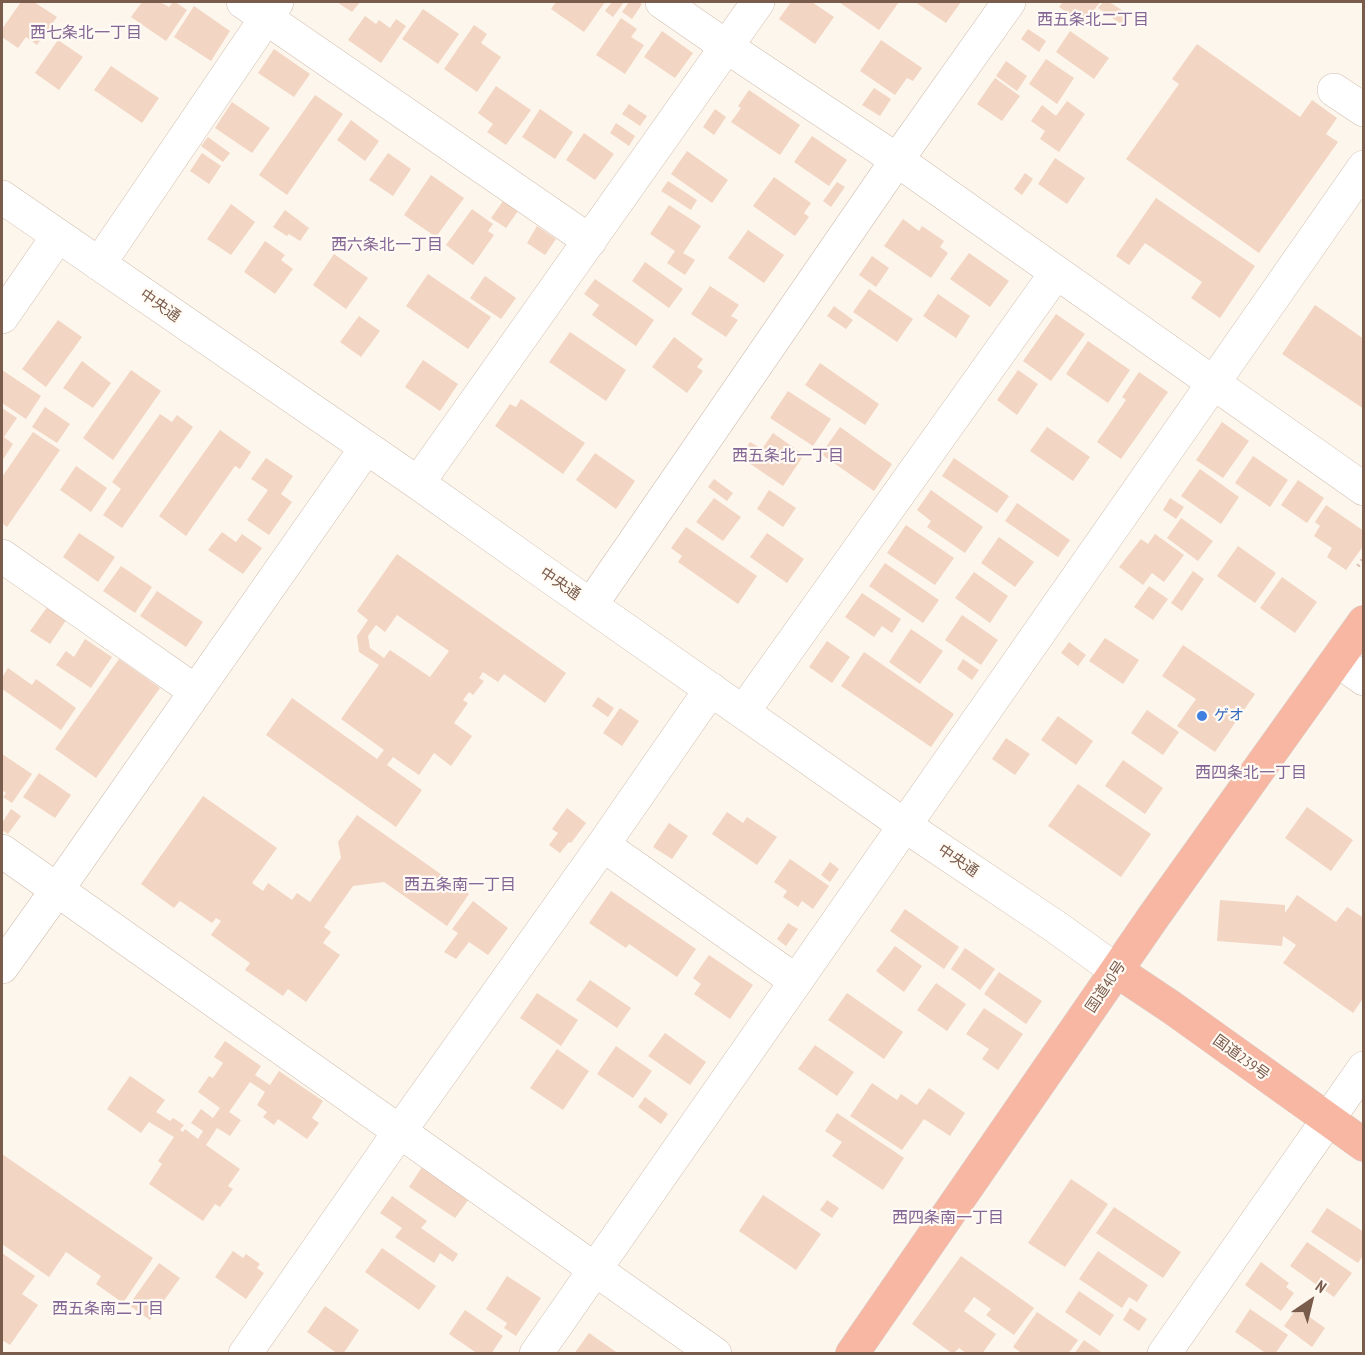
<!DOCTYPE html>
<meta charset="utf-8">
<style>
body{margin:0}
#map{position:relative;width:1365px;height:1355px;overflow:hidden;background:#fdf6ec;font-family:"PT Sans Narrow",sans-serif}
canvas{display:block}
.frame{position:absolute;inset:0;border:3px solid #7a5c4d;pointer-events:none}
.north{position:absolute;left:1281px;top:1271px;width:60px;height:60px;-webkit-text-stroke:4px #fffaf3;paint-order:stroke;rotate:35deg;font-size:16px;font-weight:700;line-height:24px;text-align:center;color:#7a5c4d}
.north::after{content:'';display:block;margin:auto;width:21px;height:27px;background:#7a5c4d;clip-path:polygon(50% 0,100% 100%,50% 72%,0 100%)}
</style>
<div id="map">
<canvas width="1365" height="1355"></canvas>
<div class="frame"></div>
<div class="north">N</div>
</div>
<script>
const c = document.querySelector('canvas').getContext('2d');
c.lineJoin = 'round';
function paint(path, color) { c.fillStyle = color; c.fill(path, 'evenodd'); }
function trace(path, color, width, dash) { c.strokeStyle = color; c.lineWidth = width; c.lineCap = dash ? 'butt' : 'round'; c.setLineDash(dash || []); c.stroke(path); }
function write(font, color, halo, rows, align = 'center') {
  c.font = font + ' "PT Sans Narrow","Noto Sans JP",sans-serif'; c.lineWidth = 4.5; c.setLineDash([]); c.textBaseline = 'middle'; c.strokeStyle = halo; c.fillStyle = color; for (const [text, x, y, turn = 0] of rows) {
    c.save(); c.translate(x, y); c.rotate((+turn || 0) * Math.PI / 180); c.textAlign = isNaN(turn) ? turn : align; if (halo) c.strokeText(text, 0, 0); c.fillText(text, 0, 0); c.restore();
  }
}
const building = new Path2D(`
 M21,2H34L57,17L37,45L26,37L18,48L2,37V29Z
 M142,2H160L169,7L173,2H175L187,10L166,41L131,17Z
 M337,2H360L352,12Z
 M556,2H605L584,32L551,9Z
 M612,2H624L613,17L605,11Z
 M629,2H639L642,4L632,19L622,12Z
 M791,2H812L834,17L815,44L779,19Z
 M839,2H899L879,30Z
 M915,2H961L946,23Z
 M1063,2H1100L1087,20L1076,13L1073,17L1059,7Z
 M1103,2H1109L1128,14L1121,24L1098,8Z
 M194,6L230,31L211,61L174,37Z
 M423,9L459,34L438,64L402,39Z
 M365,16L376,24L379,20L390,28L396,19L406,26L381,63L348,40Z
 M621,18L637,29L631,37L644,45L625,74L596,55Z
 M474,25L487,34L481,43L501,57L477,92L444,69Z
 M1028,29L1046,41L1039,52L1021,39Z
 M662,31L693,53L675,78L644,57Z
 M1070,31L1109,58L1094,79L1056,52Z
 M58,40L83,57L59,90L35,73Z
 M881,40L922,68L913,81L907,78L895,95L860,71Z
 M1197,44L1300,117L1312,100L1337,118L1326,134L1338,142L1259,253L1126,159L1179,84L1172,79Z
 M274,49L310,74L294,97L258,73Z
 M1046,59L1074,78L1057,104L1029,84Z
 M1006,61L1027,76L1017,91L996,76Z
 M111,66L159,98L142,123L94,90Z
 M995,78L1020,96L1002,121L977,104Z
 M496,86L531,110L506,145L487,132L493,124L478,113Z
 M874,88L891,99L880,116L862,105Z
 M749,90L800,125L780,155L731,122L741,108L738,106Z
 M315,95L343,114L287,195L259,175Z
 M1067,101L1085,114L1059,152L1040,139L1045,131L1031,121L1042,105L1056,116Z
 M232,102L270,128L252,153L215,128Z
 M629,104L647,116L640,126L622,114Z
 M540,109L573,132L555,159L522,137Z
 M715,109L726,117L714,135L703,127Z
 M351,120L379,141L365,161L337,140Z
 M616,123L635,136L629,146L610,133Z
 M584,133L614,154L595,180L566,160Z
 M812,136L847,160L829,186L794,162Z
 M208,137L230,153L223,162L201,146Z
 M687,151L728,180L712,203L671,174Z
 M202,153L221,166L209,184L190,171Z
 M388,153L411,169L393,196L369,180Z
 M1055,158L1085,178L1067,204L1038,184Z
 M1025,173L1033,179L1022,195L1014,189Z
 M431,175L464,198L436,237L404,215Z
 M774,177L811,203L804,213L809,217L795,236L753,206Z
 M668,181L697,200L691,210L661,191Z
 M837,182L845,187L831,207L823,201Z
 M1156,198L1255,266L1220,318L1191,298L1202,282L1145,243L1129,265L1116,256Z
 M503,201L518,211L506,228L491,218Z
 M231,204L255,222L231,255L207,239Z
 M669,205L701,226L683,253L695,260L685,275L667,263L675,251L650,234Z
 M472,209L493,224L488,231L494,235L473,265L446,245Z
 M285,210L309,228L300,241L289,234L287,236L273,227Z
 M903,219L919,231L922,226L944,241L940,247L948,253L931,278L884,246Z
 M537,226L556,239L545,255L527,243Z
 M748,230L784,255L764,283L728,258Z
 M265,241L285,255L281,260L293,269L275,294L244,272Z
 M969,253L1009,281L990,307L950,279Z
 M334,254L368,278L346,309L313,285Z
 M872,256L889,268L876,287L859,275Z
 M645,262L683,289L669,308L632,281Z
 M428,274L491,317L468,349L406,306Z
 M485,276L516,298L501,319L470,298Z
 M595,279L654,320L636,346L592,315L599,305L584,294Z
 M710,286L739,305L731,316L738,320L726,337L691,314Z
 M869,289L913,319L897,342L853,312Z
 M938,294L970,316L956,338L923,316Z
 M1315,305L1364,339V409L1282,354Z
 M834,306L853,320L846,329L827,316Z
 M1056,314L1085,334L1051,381L1023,361Z
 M359,316L380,331L361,357L340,342Z
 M58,320L82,337L46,387L22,369Z
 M570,332L626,370L606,401L549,362Z
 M674,337L703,359L697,367L703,371L687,393L652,367Z
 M1088,341L1130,370L1108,403L1066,374Z
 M423,360L458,384L440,411L405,387Z
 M82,361L111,383L93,408L63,388Z
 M820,363L879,404L865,425L805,385Z
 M2,370L41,396L26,419L2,403Z
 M131,370L161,391L113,460L83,438Z
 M1018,370L1038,384L1017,415L997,400Z
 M1139,372L1168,392L1121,459L1097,442L1126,400L1122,397Z
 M788,391L831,419L813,446L770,418Z
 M521,399L585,443L563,474L495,426L510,404L516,407Z
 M45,407L70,424L57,443L32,427Z
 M2,408L17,418L4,437L13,444L2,461Z
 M160,414L172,422L177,415L193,427L122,528L103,515L121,489L112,482Z
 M1222,422L1249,441L1223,478L1196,460Z
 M840,427L892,464L874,491L821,454Z
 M1047,427L1090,457L1073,481L1030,451Z
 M220,430L251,452L240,469L235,466L186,536L159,516Z
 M33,432L60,450L7,527L2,523V477Z
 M773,433L804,455L783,486L740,457L750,442L762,449Z
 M595,453L635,481L616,509L576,480Z
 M1253,456L1288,480L1270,507L1235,483Z
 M266,458L293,476L281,494L292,502L269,535L247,520L268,490L251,479Z
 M954,458L1009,496L997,513L942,476Z
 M76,466L107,488L91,512L60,490Z
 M1200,469L1239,497L1221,524L1181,496Z
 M714,479L733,493L727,501L708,487Z
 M1298,480L1324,498L1307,523L1281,505Z
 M769,490L796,508L783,527L757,509Z
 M931,490L983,527L965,553L927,527L931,521L917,510Z
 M714,498L741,517L723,541L696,522Z
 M1170,498L1184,507L1176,519L1163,510Z
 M1017,503L1070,540L1058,557L1005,521Z
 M1326,505L1364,531V545L1346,570L1327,557L1332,548L1314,536L1320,526L1315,522Z
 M1181,518L1213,541L1198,561L1167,538Z
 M906,525L954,558L935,585L887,553Z
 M686,527L757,576L738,604L678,562L682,556L671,548Z
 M222,532L236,542L242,534L262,548L243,574L208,550Z
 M79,533L115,557L98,582L63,557Z
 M767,533L804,559L787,583L750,557Z
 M1155,534L1184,555L1164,582L1152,573L1143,585L1119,567L1141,539L1148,544Z
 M999,537L1034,562L1015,587L981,563Z
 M1238,546L1276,573L1255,603L1217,576Z
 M397,554L566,673L545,703L504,674L498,682L483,672L479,678L484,681L473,695L469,692L463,700L468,703L454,723L472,736L451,766L434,753L419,775L393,757L387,765L422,790L396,827L266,735L292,698L377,759L384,750L341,719L379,665L359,652L357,636L368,620L357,611ZM397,615L449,651L430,677L390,650L384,658L370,648L368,636L376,625L385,632Z
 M885,563L939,600L923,623L869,586Z
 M121,566L152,587L135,613L103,591Z
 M1193,571L1204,579L1182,611L1171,603Z
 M974,572L1008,596L990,623L955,598Z
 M1282,577L1317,602L1295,633L1260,608Z
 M1149,586L1168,599L1153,620L1134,607Z
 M157,591L203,622L186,647L140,616Z
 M862,593L901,619L892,633L882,626L874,637L845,617Z
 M48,606L67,619L50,644L30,631Z
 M962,615L998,640L981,665L945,640Z
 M911,629L943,651L920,684L889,662Z
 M1105,638L1139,660L1123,684L1089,661Z
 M85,639L112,657L91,688L56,665L66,651L74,657Z
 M827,641L850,657L832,683L809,667Z
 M1069,642L1086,655L1078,666L1061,653Z
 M1183,645L1255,694L1215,752L1177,726L1196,699L1162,676Z
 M864,652L954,714L931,747L841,686Z
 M119,659L160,688L96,778L55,749Z
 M963,659L979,670L972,680L957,669Z
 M8,668L32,685L36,679L76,708L61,730L2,689V678Z
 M598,697L614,708L608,717L592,706Z
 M620,708L639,721L622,746L603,733Z
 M1147,710L1179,732L1163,755L1131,733Z
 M1058,716L1093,741L1076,765L1041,740Z
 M1006,738L1030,754L1015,775L992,759Z
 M2,754L32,774L12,803L3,797L6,793L2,790Z
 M1123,760L1163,788L1145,814L1105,786Z
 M39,773L71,795L55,818L23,797Z
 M1078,784L1151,834L1121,877L1048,826Z
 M203,796L277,848L252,883L263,891L268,883L292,900L297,893L310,902L341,858L338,842L357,815L469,894L447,926L384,882L353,886L324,927L331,932L323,943L340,955L306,1002L288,989L283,996L245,970L250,963L211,935L221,921L216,918L212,923L180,901L174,908L141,884Z
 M1307,807L1353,840L1331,871L1285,838Z
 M567,808L586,823L571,843L569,842L560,853L549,845L558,833L552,829Z
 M11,809L21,816L8,834L2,830V823Z
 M727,812L743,823L747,817L777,837L757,865L712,834Z
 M669,823L688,836L672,859L653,847Z
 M790,859L829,886L813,909L802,901L798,907L783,897L787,891L774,882Z
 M830,862L839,869L830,882L821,875Z
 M611,891L696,949L677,977L629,944L626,948L589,923Z
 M1297,895L1336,922L1347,907L1364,918V997L1353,1013L1283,963L1296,945L1283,936L1282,946L1217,941L1220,900L1285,905V913Z
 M473,901L508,928L488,955L469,942L456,959L444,952L458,933L452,929Z
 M905,909L959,947L944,969L890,931Z
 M788,923L798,929L786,946L777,939Z
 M895,946L922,966L904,992L876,971Z
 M965,948L995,969L980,990L951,969Z
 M709,955L753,985L730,1019L694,994L701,984L693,978Z
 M999,972L1042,1001L1026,1024L984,994Z
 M590,980L631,1008L617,1028L576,1000Z
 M936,983L966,1004L947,1031L917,1010Z
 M537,993L578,1020L561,1046L520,1018Z
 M847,993L903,1032L884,1059L828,1020Z
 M984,1008L1023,1034L998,1070L982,1059L989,1049L966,1034Z
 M665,1033L706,1062L690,1085L648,1056Z
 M225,1041L261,1066L255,1075L270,1085L279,1071L323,1101L312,1118L319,1123L307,1139L278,1119L274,1125L263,1117L267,1112L257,1105L265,1092L250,1082L229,1112L241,1120L230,1136L217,1128L206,1145L240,1169L228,1186L233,1189L220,1207L215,1204L203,1221L149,1184L162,1164L158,1161L174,1137L149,1122L141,1133L107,1109L130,1076L165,1100L156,1112L170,1121L173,1118L184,1125L180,1130L183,1132L185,1129L198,1139L203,1131L191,1123L201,1109L213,1118L220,1108L198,1092L209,1076L213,1078L223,1063L214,1057Z
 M815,1045L854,1072L837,1096L798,1069Z
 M616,1046L652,1071L633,1098L597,1074Z
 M557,1049L589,1071L563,1110L530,1088Z
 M872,1083L897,1100L901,1094L917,1105L929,1088L965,1113L950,1136L924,1119L902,1150L850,1116Z
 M645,1097L668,1114L661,1124L638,1107Z
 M837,1113L904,1158L883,1190L832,1156L842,1142L825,1131Z
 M2,1154L153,1258L123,1303L96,1284L101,1276L66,1252L49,1277L2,1244Z
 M422,1167L469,1199L455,1218L409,1187Z
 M1071,1179L1108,1204L1065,1267L1028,1243Z
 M763,1195L821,1234L796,1270L739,1231Z
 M392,1196L427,1221L421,1228L458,1254L453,1262L440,1253L434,1263L395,1237L402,1228L380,1213Z
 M827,1200L839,1208L832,1218L820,1210Z
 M1114,1207L1181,1252L1163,1278L1096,1233Z
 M1327,1208L1364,1232V1254L1358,1263L1311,1232Z
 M1307,1242L1352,1273L1334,1297L1290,1266Z
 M382,1248L436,1286L419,1310L365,1272Z
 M233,1251L243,1258L246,1254L260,1264L257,1268L264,1273L246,1299L215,1277Z
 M1098,1251L1148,1285L1137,1302L1129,1297L1122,1308L1079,1279Z
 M2,1253L35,1276L22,1294L38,1305L10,1345L2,1340Z
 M961,1256L1034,1308L1014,1335L986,1315L991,1309L974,1297L964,1311L996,1334L982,1354H967L959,1348L953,1354L912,1324Z
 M1261,1262L1289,1283L1286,1287L1294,1293L1281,1311L1245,1285Z
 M159,1263L180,1278L150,1320L129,1305Z
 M507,1276L541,1298L516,1336L504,1328L507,1323L486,1309Z
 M1079,1291L1114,1315L1100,1336L1065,1312Z
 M325,1306L359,1330L343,1354H338L307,1332Z
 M1130,1308L1147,1319L1139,1331L1123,1320Z
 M1297,1308L1325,1328L1312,1347L1284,1326Z
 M1250,1309L1288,1335L1275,1354H1267L1235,1332Z
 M465,1310L503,1336L491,1354H478L449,1334Z
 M1037,1312L1078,1340L1068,1354H1023L1013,1347Z
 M589,1333L619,1354H574Z
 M1084,1340L1104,1354H1074Z`);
const path = new Path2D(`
 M1358,566L1364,558`);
const minor = new Path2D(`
 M243,2L590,241
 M662,2L727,47L897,160L1364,489
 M1334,90L1364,110
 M2,197L418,483L539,569L904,825L1056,927L1117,971
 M99,264L277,2
 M2,317L58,236
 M418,483L758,2
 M2,556L195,691
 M591,605L897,160L1009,2
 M1337,660L1364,679
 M743,712L1056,273
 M603,845L796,981
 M2,851L715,1354
 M2,967L57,890L366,448
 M245,1354L400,1131L603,845L711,689
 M536,1354L1364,167
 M1164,1354L1364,1068`);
const highway = new Path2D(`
 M1117,971L1171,1007L1364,1145
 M852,1354L1154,916L1364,622`);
const markers = [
 [1202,716,6,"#3f7fe0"]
];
const streetNames = [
 ["中央通",160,306,35],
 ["中央通",560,584,34],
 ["中央通",958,861,34],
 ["国道40号",1106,987,-56],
 ["国道239号",1241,1058,36]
];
const shopNames = [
 ["ゲオ",1214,716]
];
const neighbourhoodNames = [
 ["西五条北二丁目",1093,20],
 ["西七条北一丁目",86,33],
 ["西六条北一丁目",387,245],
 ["西五条北一丁目",788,456],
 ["西四条北一丁目",1251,773],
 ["西五条南一丁目",460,885],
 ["西四条南一丁目",948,1218],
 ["西五条南二丁目",108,1309]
];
paint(building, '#f3d5c3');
trace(minor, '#d1beb0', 34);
trace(highway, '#dad1cd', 34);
trace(path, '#d9b8a5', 4, [1.5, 4.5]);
trace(minor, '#fff', 33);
trace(highway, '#f7b7a3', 33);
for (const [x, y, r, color] of markers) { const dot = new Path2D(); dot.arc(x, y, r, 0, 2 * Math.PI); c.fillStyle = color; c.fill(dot); trace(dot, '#fffaf3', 2); }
write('15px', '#7a5c4d', '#fffaf3', streetNames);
write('15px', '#366cbe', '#fffaf3', shopNames, 'left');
write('16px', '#846695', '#fffaf3', neighbourhoodNames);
</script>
